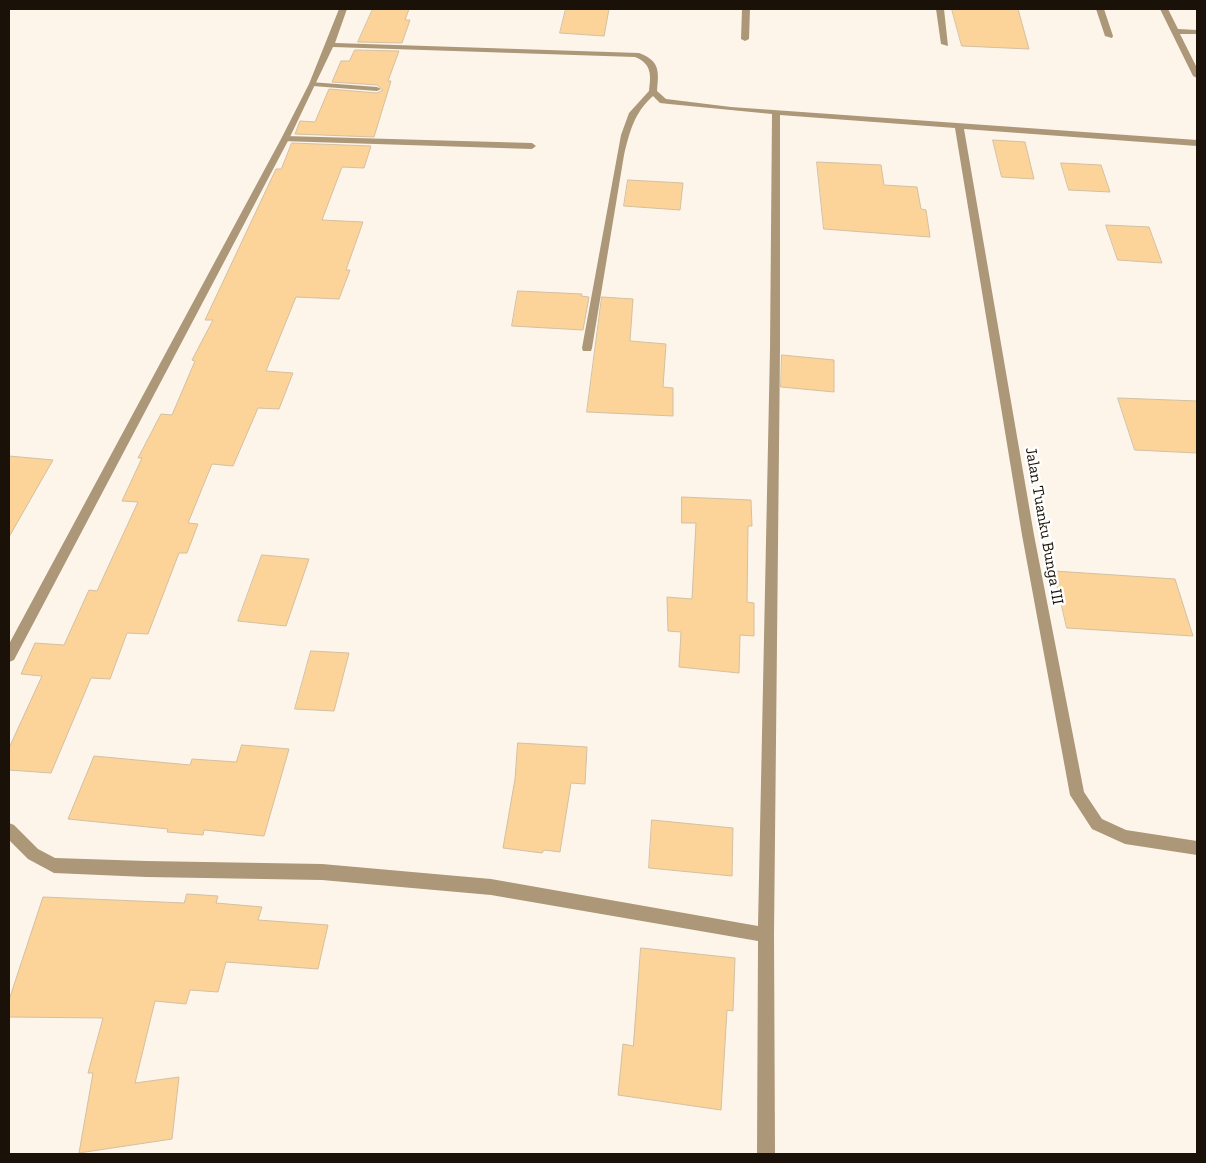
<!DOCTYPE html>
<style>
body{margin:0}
#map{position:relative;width:1206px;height:1163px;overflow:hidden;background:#fdf5e9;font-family:"Zilla Slab",serif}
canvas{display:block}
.frame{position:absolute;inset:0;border:10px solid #1a1208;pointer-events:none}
</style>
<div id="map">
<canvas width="1206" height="1163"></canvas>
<div class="frame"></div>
</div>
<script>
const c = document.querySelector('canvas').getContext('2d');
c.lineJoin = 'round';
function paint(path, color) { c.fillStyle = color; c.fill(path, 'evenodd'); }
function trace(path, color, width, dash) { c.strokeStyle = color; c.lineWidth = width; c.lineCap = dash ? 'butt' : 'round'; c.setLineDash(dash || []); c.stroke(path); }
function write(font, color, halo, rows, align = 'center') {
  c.font = font + ' "Zilla Slab",serif'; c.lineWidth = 5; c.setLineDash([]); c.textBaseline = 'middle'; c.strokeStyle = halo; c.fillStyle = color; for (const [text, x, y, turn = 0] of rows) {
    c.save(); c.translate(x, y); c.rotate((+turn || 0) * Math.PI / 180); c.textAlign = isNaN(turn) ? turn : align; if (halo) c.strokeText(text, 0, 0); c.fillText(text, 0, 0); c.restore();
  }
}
const building = new Path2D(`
 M373,9H409L405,20H410L402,43L358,42Z
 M566,9H609L604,36L560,33Z
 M952,9H1018L1029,49L962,46Z
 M355,50L399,51L388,81H391L374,137L295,134L300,121L315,122L329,89L377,93L383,90L377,85L332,82L341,61H349Z
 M993,140L1025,142L1034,179L1002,177Z
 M292,143L371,146L364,168L342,167L322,220L363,222L346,270H350L339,299L296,297L266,371L293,373L279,409L258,408L233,466L212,464L188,523L198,524L187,553H179L148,634L127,633L110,679L91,678L51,773L9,770V748L42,676L21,674L35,643L64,645L89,590L97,591L138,502L122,501L142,458H138L161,414L172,415L195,361L192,360L213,320H205L276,169H281Z
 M817,162L881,165L884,185L917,187L921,209L926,210L930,237L824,229Z
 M1061,163L1101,165L1110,192L1069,190Z
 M628,180L683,183L680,210L624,206Z
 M1106,225L1149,227L1162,263L1118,260Z
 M518,291L582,294L581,296L589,297L583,330L512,326Z
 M602,297L633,299L630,341L666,344L663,387L673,388V416L587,412Z
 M782,355L834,360V392L781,387Z
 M1118,398L1197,401V453L1135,450Z
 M9,456L53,460L9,537Z
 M682,497L751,500L752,526H748L747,602L754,603V636L740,635L739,673L679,667L681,632L668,631L667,597L692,599L696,523H682Z
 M262,555L309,559L286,626L238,621Z
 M1054,571L1175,579L1193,636L1067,628Z
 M311,651L349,653L334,711L295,709Z
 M518,743L587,747L585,784L571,783L560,852L544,850L542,853L503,848L515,779Z
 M242,745L289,749L264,836L204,830L203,835L167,832L168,829L68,819L94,756L190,765L192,759L236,762Z
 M652,820L733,828L732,876L649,868Z
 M187,894L218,896L216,903L262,907L258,920L328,925L318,969L226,962L218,992L190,990L186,1004L155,1001L135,1083L179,1077L172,1139L79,1153L93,1073H88L103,1018L9,1017V1000L43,897L184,903Z
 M641,948L735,958L733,1011L727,1010L721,1110L618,1095L623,1044L633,1046Z`);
const lane = new Path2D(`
 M310,82L377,87L381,89L377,91L313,86H310Z
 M285,136L532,143L536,146L532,149L282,141V137Z`);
const street = new Path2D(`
 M339,9H347L335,43L639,53C660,61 659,71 657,91L666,99L731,107L1197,140V146L964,129L1034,535L1084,792L1102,819L1126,830L1197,841V855L1125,844L1092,829L1070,795L1022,535L955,128L780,115V349L774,935L775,1154H757L758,941L491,895L322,880L146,877L54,873L28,859L9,840V823L14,825L38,849L55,858L146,861L322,864L491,879L758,926L770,349L772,114L669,104L660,103L653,96C634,113 630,131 624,155L592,348L591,351H583L582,348L621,135L629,113L649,91C651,75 652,64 635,57L333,47L289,139L14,660L9,662V644L281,139L309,84Z
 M742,9H750L749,39L745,41L741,39Z
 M936,9H944L948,46L941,44Z
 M1096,9H1104L1113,36L1112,38L1105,36Z
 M1160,9H1168L1178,29L1197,30V34H1180L1197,68V78L1193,76Z`);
const streetNames = [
 ["Jalan Tuanku Bunga III",1044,526,80]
];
paint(building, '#fcd499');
trace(building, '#d3bfa1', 1);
paint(lane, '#ac9778');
paint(street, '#ac9778');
write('16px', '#1a1208', '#fff', streetNames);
</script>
